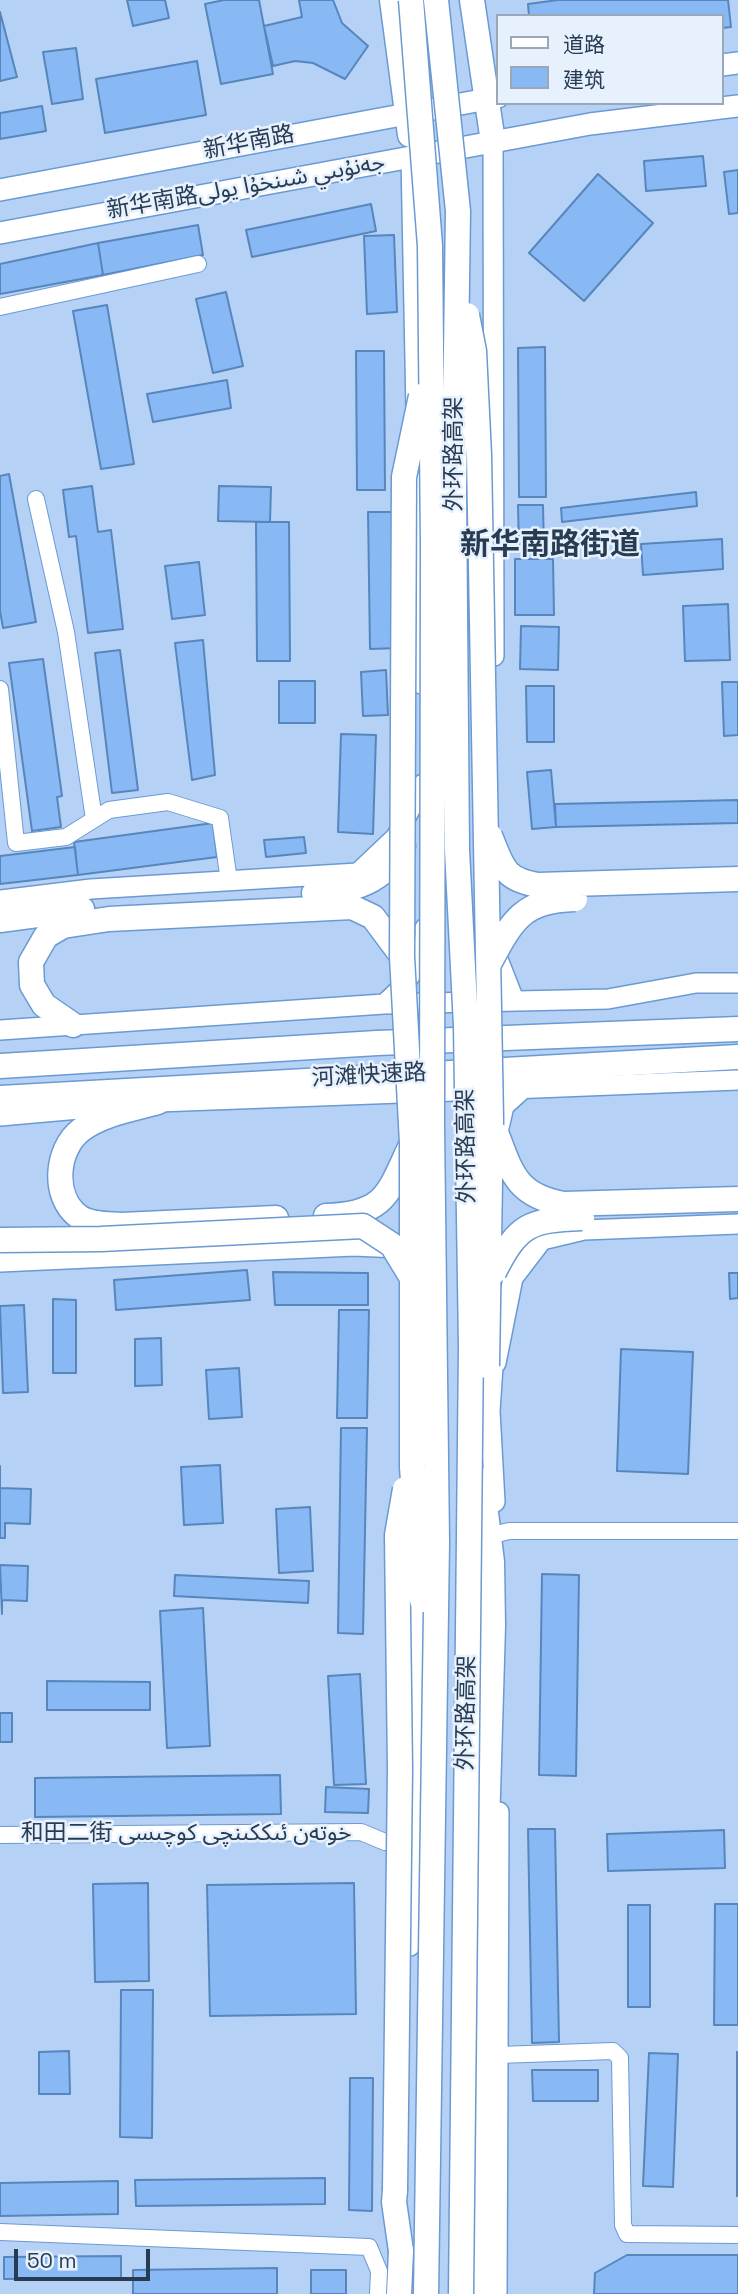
<!DOCTYPE html>
<meta charset="utf-8">
<style>
body{margin:0}
#map{position:relative;width:738px;height:2294px;overflow:hidden;background:#b5d2f6;font-family:"Space Grotesk","Noto Sans SC",sans-serif}
canvas{display:block}
.legend{position:absolute;left:496px;top:14px;width:228px;height:91px;box-sizing:border-box;background:#e7f1fd;border:2px solid #9aa8b9;margin:0;padding:9px 12px;list-style:none;font-size:21px;color:#273b53}
.legend li{display:flex;align-items:center;gap:14px;height:35px}
.legend b{width:35px;border:2px solid #9aa8b9}
.scale{position:absolute;left:14px;top:2249px;width:136px;height:32px;box-sizing:border-box;border:4px solid #273b53;border-top:0;padding-left:9px;font-size:21px;line-height:24px;white-space:nowrap;color:#273b53;-webkit-text-stroke:5px #e7f1fd;paint-order:stroke}
</style>
<div id="map">
<canvas width="738" height="2294"></canvas>
<ul class="legend">
<li><b style="height:9px;background:#fff"></b>道路</li>
<li><b style="height:19px;background:#88b9f4"></b>建筑</li>
</ul>
<div class="scale">50 m</div>
</div>
<script>
const c = document.querySelector('canvas').getContext('2d');
c.lineJoin = 'round';
function paint(path, color) { c.fillStyle = color; c.fill(path, 'evenodd'); }
function trace(path, color, width, dash) { c.strokeStyle = color; c.lineWidth = width; c.lineCap = dash ? 'butt' : 'round'; c.setLineDash(dash || []); c.stroke(path); }
function write(font, color, halo, rows, align = 'center') {
  c.font = font + ' "Space Grotesk","Noto Sans Arabic","Noto Sans SC",sans-serif'; c.lineWidth = 5; c.setLineDash([]); c.textBaseline = 'middle'; c.strokeStyle = halo; c.fillStyle = color; for (const [text, x, y, turn = 0] of rows) {
    c.save(); c.translate(x, y); c.rotate((+turn || 0) * Math.PI / 180); c.textAlign = isNaN(turn) ? turn : align; if (halo) c.strokeText(text, 0, 0); c.fillText(text, 0, 0); c.restore();
  }
}
const building = new Path2D(`
 M127,0H165L169,18L133,26Z
 M224,0H259L273,74L221,84L205,4Z
 M299,0H333L342,23L368,46L345,79L313,63L295,61L273,66L264,26L302,17Z
 M558,0H728L731,27L722,28V16H529L528,4Z
 M0,12L17,77L0,81Z
 M76,48L83,99L52,104L43,52Z
 M197,61L206,115L105,133L96,79Z
 M42,106L46,131L0,139V113Z
 M703,156L706,186L646,191L644,161Z
 M738,170V213L729,214L724,172Z
 M598,174L653,223L584,301L529,253Z
 M371,204L376,231L252,257L246,230Z
 M198,225L203,255L103,275L98,243Z
 M394,235L397,312L367,314L364,236Z
 M98,243L103,275L0,294V264Z
 M226,292L243,366L213,373L196,299Z
 M107,305L134,464L101,469L73,311Z
 M545,347L546,497H519L518,348Z
 M356,351H384L385,490H357Z
 M227,380L231,408L153,422L147,394Z
 M9,474L36,622L3,628L0,611V476Z
 M92,486L98,532L111,530L123,629L88,633L76,536L69,537L63,490Z
 M219,486L271,487L270,522L218,521Z
 M696,492L697,506L562,522L561,508Z
 M518,505H543L544,549L519,550Z
 M368,512H397L399,648L370,649Z
 M256,522H289L290,661H257Z
 M722,539L723,569L643,575L641,544Z
 M515,559H553L554,615H515Z
 M199,562L205,615L172,619L165,566Z
 M728,604L730,660L685,661L683,606Z
 M521,626L559,627L558,670L520,669Z
 M203,640L215,775L192,780L175,643Z
 M120,650L138,790L112,793L95,653Z
 M43,659L62,796L57,797L61,827L32,831L9,663Z
 M386,670L388,715L363,716L361,672Z
 M279,681H315V723H279Z
 M722,682H738V735L724,736Z
 M526,686H554V742H527Z
 M341,734L376,735L373,834L338,832Z
 M551,770L556,827L532,829L527,772Z
 M738,800V823L556,827L555,804Z
 M213,823L217,857L78,875L74,842Z
 M304,837L306,853L266,857L264,840Z
 M75,847L78,875L0,884V856Z
 M247,1270L250,1300L116,1310L114,1280Z
 M273,1272L368,1273V1305H275Z
 M729,1273H738V1298L730,1299Z
 M53,1299L76,1300V1373H53Z
 M24,1305L28,1392L3,1393L0,1306Z
 M339,1310H369L367,1418H337Z
 M161,1338L162,1385L135,1386V1339Z
 M621,1349L693,1352L688,1474L617,1471Z
 M239,1368L242,1417L209,1419L206,1370Z
 M341,1428H367L363,1634L338,1633Z
 M220,1465L223,1523L184,1525L181,1467Z
 M0,1466V1488L31,1489L30,1524L5,1523V1538H0Z
 M310,1507L313,1571L279,1573L276,1509Z
 M0,1565L28,1566L27,1601L2,1600V1614Z
 M542,1574L579,1575L576,1776L539,1775Z
 M175,1575L309,1581L308,1603L174,1596Z
 M203,1608L210,1746L167,1748L160,1611Z
 M360,1674L366,1784L334,1785L328,1676Z
 M47,1681L150,1682V1710H47Z
 M0,1713H12V1742H0Z
 M280,1775L281,1814L35,1817V1778Z
 M326,1787L369,1789L368,1813L325,1812Z
 M528,1829H555L559,2042L532,2043Z
 M724,1830L725,1868L608,1871L607,1834Z
 M148,1883L149,1981L95,1982L93,1884Z
 M354,1883L356,2014L210,2016L207,1885Z
 M715,1904H738V2025H714Z
 M628,1905H650V2007H628Z
 M121,1990H153L152,2138L120,2137Z
 M69,2051L70,2094H39V2052Z
 M737,2052H738V2196H737Z
 M649,2053L678,2054L673,2187L643,2186Z
 M532,2070H598V2101H533Z
 M350,2078H373L372,2211L349,2210Z
 M325,2178V2204L136,2206L135,2180Z
 M118,2181V2214L0,2216V2183Z
 M627,2255H738V2294H594L595,2273Z
 M121,2256V2278L4,2279V2257Z
 M277,2268V2294H133V2270Z
 M311,2270H346V2294H311Z`);
const minor = new Path2D(`
 M0,307L198,264
 M36,499L66,632L94,819
 M0,689L16,843L66,837L109,810L168,802L220,818L229,881
 M497,1534L509,1531H738
 M0,1835L361,1832L385,1842H406
 M498,2055L613,2051L620,2058L623,2225L627,2234L738,2235
 M0,2232L369,2247L379,2271L378,2294`);
const tertiary = new Path2D(`
 M493,142L494,656
 M411,157L416,411
 M417,448L421,684
 M0,900L91,889L358,873L396,837L423,784
 M494,949L514,1000
 M384,1004C406,986 427,958 425,928
 M0,1030L384,1004L608,999L696,983H738
 M511,1089L738,1080
 M0,1116L158,1102L481,1090
 M498,1132L504,1106L524,1088
 M0,1262L354,1246L398,1248
 M494,1351L490,1411L495,1502
 M496,1363L513,1278L542,1240L584,1230L738,1224
 M410,1946L415,1584
 M497,2294L499,1812`);
const secondary = new Path2D(`
 M722,65L738,63
 M0,190L498,97
 M0,233L590,124L738,106`);
const primary = new Path2D(`
 M392,0L410,135
 M472,0L493,142
 M399,2294L401,2251`);
const trunk = new Path2D(`
 M314,893C353,891 384,883 403,846
 M0,920L82,909
 M73,1025L44,1005L32,985L31,962L46,936L63,926L109,919L352,907L373,917L402,956
 M0,1066L377,1043L738,1029
 M0,1098L738,1057
 M158,1102C134,1109 101,1114 81,1130C56,1149 52,1196 78,1216C89,1225 108,1224 121,1225L276,1218
 M326,1216C387,1214 388,1193 412,1143
 M395,2190L394,2202L401,2251
 M481,2294L483,1961L493,1626L492,1562L482,1480`);
const trunkBridge = new Path2D(`
 M411,0L430,246L433,548L432,1125L437,1542L426,2294
 M436,0L458,211L454,492L457,850L466,1026L471,1346L461,2294
 M467,315L474,351L479,455L491,1119L487,1366
 M421,396L404,477L402,956L412,1143V1467L422,1600
 M490,836C503,867 503,879 538,885L738,879
 M489,964C513,919 522,901 575,899
 M497,1135C512,1175 518,1196 564,1204L738,1199
 M0,1240L101,1239L363,1226L392,1245L412,1278
 M494,1272C518,1224 530,1220 582,1218
 M395,2190L400,1769L397,1535L405,1489`);
const streetNames = [
 ["新华南路",249,143,-11],
 ["新华南路جەنۇبىي شىنخۇا يولى",246,187,-10],
 ["外环路高架",455,454,-90],
 ["河滩快速路",369,1076,-3],
 ["外环路高架",467,1146,-91],
 ["外环路高架",467,1713,-89],
 ["和田二街 خوتەن ئىككىنچى كوچىسى",186,1834]
];
const districtNames = [
 ["新华南路街道",550,546]
];
paint(building, '#88b9f4');
trace(building, '#5786bd', 2);
trace(minor, '#6b9ad3', 18);
trace(tertiary, '#6b9ad3', 22);
trace(secondary, '#6b9ad3', 24);
trace(primary, '#6b9ad3', 27);
trace(trunk, '#6b9ad3', 27);
trace(minor, '#fff', 16);
trace(tertiary, '#fff', 19);
trace(secondary, '#fff', 21);
trace(primary, '#fff', 24);
trace(trunk, '#fff', 24);
trace(trunkBridge, '#6b9ad3', 27, []);
trace(trunkBridge, '#fff', 24);
write('23px', '#273b53', '#e7f1fd', streetNames);
write('bold 30px', '#273b53', '#e7f1fd', districtNames);
</script>
